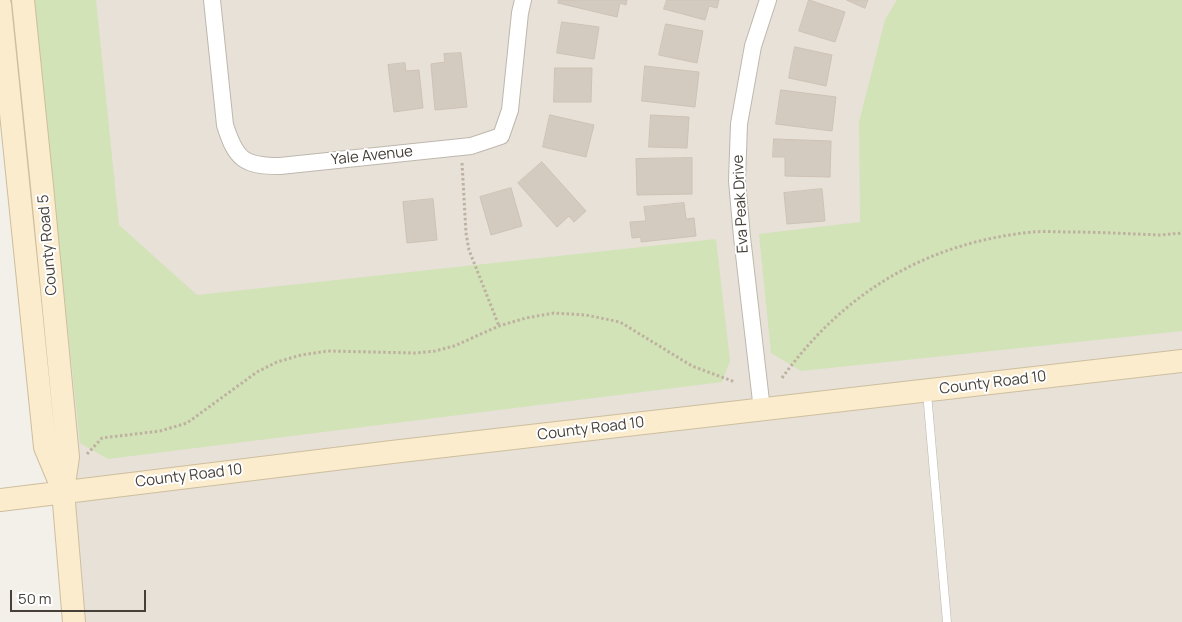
<!DOCTYPE html>
<style>
body{margin:0}
#map{position:relative;width:1182px;height:622px;overflow:hidden;background:#f3f0ea;font-family:Manrope,sans-serif}
canvas{display:block}
.scale{position:absolute;left:10px;top:590px;width:136px;height:22px;box-sizing:border-box;border:2px solid #464039;border-top:0;padding-left:6px;font-size:15px;line-height:18px;white-space:nowrap;color:#464039;-webkit-text-stroke:4px #fff;paint-order:stroke}
</style>
<div id="map">
<canvas width="1182" height="622"></canvas>
<div class="scale">50 m</div>
</div>
<script>
const c = document.querySelector('canvas').getContext('2d');
c.lineJoin = 'round';
function paint(path, color) { c.fillStyle = color; c.fill(path, 'evenodd'); }
function trace(path, color, width, dash) { c.strokeStyle = color; c.lineWidth = width; c.lineCap = dash ? 'butt' : 'round'; c.setLineDash(dash || []); c.stroke(path); }
function write(font, color, halo, rows, align = 'center') {
  c.font = font + ' Manrope,sans-serif'; c.lineWidth = 4; c.setLineDash([]); c.textBaseline = 'middle'; c.strokeStyle = halo; c.fillStyle = color; for (const [text, x, y, turn = 0] of rows) {
    c.save(); c.translate(x, y); c.rotate((+turn || 0) * Math.PI / 180); c.textAlign = isNaN(turn) ? turn : align; if (halo) c.strokeText(text, 0, 0); c.fillText(text, 0, 0); c.restore();
  }
}
const residential = new Path2D(`
 M20,0H1182V622H75Z`);
const green = new Path2D(`
 M33,0H96L119,225L197,295L716,239L730,361L722,382L108,459L80,443Z
 M897,0H1182V331L801,371L771,353L759,234L860,222L859,122L885,20Z`);
const building = new Path2D(`
 M559,0H627L626,5L620,3L617,17L558,3Z
 M667,0H719L717,8L709,6L705,20L664,9Z
 M809,0L845,12L835,42L799,31Z
 M847,0H868L865,8Z
 M562,22L599,27L594,59L557,53Z
 M666,24L703,31L697,63L659,55Z
 M795,47L832,55L826,86L789,78Z
 M461,53L467,107L435,110L431,64L445,62L444,54Z
 M405,63L406,71L419,70L423,108L394,112L388,65Z
 M645,66L699,72L695,107L642,101Z
 M555,68H592L591,102H554Z
 M781,90L836,97L832,131L776,124Z
 M550,115L594,125L586,157L543,147Z
 M651,115L689,117L687,148L649,147Z
 M774,139L831,141L830,177L785,176V157H773Z
 M692,158V194L637,195L636,159Z
 M542,162L586,211L574,222L569,216L557,227L518,183Z
 M511,188L522,226L491,235L480,197Z
 M822,189L825,221L787,224L784,193Z
 M433,199L437,240L407,243L403,202Z
 M684,203L686,219L694,218L696,236L641,242V237L632,238L630,222L646,221L644,207Z`);
const path = new Path2D(`
 M462,163L466,233L469,250L499,326
 M782,378C844,292 926,243 1032,232C1044,231 1057,232 1070,232C1100,232 1131,234 1161,235L1182,233
 M87,454L102,438L160,431L187,423L257,372L277,362L301,355L328,351L415,353L435,351L454,346L499,326L526,318L554,313L586,315L620,322L692,366L735,382`);
const lane = new Path2D(`
 M927,393L947,622`);
const street = new Path2D(`
 M212,0L225,125C236,160 244,166 280,166L471,146L501,136L510,110L520,13L523,0
 M762,410L742,237L737,181L739,124L753,46L768,0`);
const secondary = new Path2D(`
 M23,0L42,186L68,457L63,491L74,622
 M0,5L45,447L63,490
 M0,500L392,452L1182,361`);
const streetNames = [
 ["Yale Avenue",372,156,-6],
 ["Eva Peak Drive",741,204,-93],
 ["County Road 5",48,245,-95],
 ["County Road 10",993,383,-7],
 ["County Road 10",591,429,-7],
 ["County Road 10",189,476,-7]
];
paint(residential, '#e7e1d8');
paint(green, '#d2e3b7');
paint(building, '#d4cbc0');
trace(building, '#cec2b4', 1);
trace(lane, '#beb7ad', 9);
trace(street, '#beb7ad', 18);
trace(secondary, '#cebe9e', 24);
trace(path, '#beb1a0', 3, [2.5, 2.5]);
trace(lane, '#fff', 8);
trace(street, '#fff', 16);
trace(secondary, '#faeccd', 22);
write('15px', '#464039', '#fff', streetNames);
</script>
